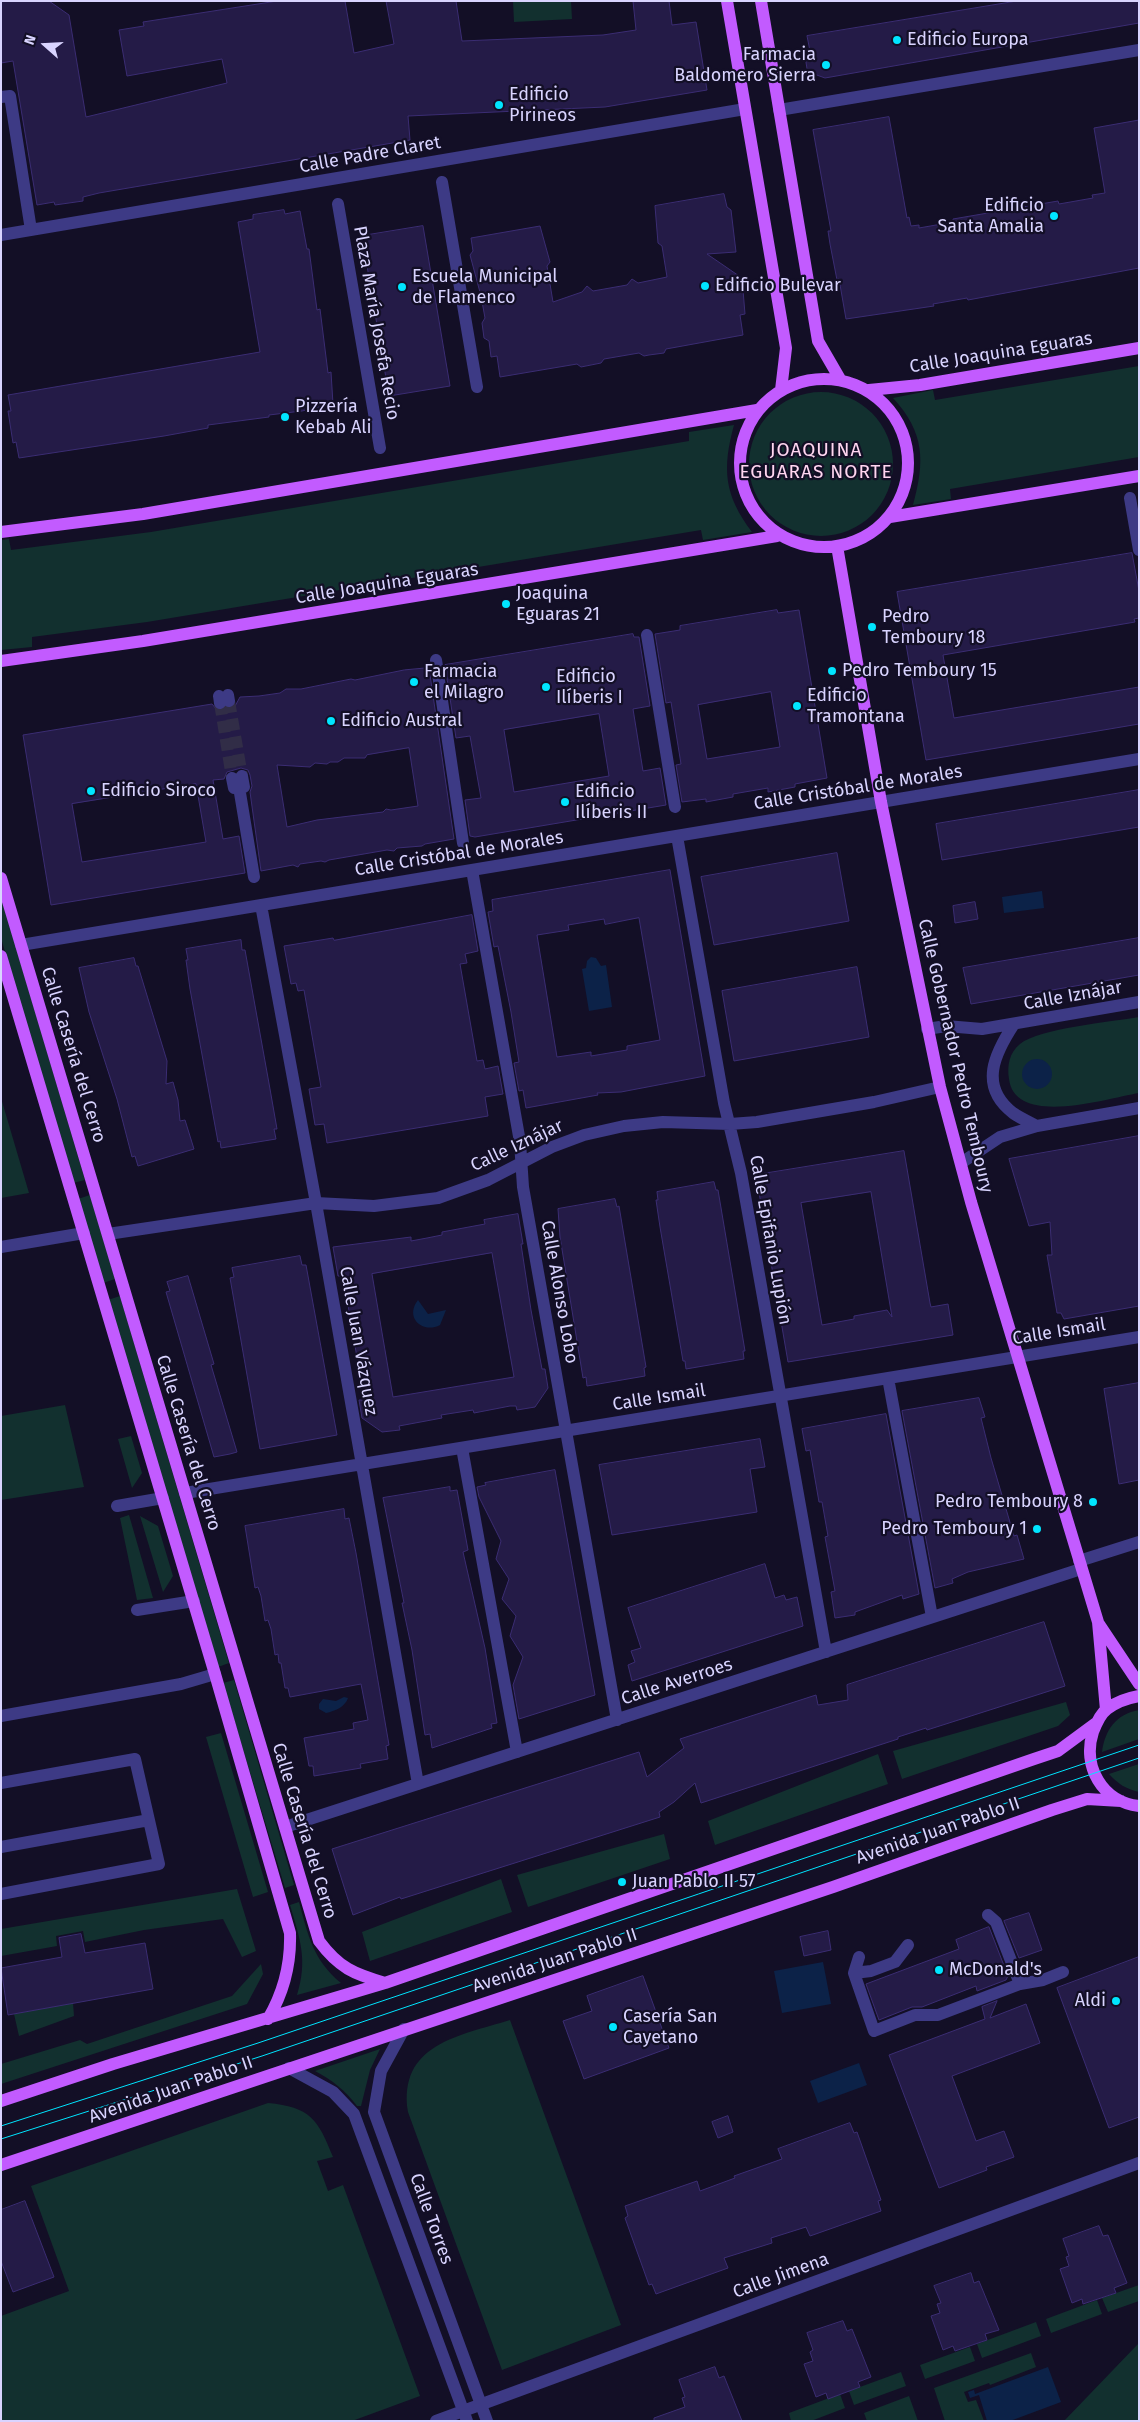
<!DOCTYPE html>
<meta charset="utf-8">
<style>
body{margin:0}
#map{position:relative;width:1140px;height:2422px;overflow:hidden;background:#130f26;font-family:"Fira Sans",sans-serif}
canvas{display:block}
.frame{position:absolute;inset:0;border:2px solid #d9d4ff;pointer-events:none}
.north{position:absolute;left:20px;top:20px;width:50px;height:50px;-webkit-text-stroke:4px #130f26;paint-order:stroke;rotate:289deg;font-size:14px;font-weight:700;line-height:20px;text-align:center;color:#d9d4ff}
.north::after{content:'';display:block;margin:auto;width:18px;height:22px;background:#d9d4ff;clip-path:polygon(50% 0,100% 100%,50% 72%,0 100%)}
</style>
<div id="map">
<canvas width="1140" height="2422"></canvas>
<div class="frame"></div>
<div class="north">N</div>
</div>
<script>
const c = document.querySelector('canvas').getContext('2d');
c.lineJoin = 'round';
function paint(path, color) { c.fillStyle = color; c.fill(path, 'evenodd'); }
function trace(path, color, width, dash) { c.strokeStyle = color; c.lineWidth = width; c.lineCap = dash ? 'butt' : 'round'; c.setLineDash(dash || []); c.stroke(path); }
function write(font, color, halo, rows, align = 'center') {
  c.font = font + ' "Fira Sans",sans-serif'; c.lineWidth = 4.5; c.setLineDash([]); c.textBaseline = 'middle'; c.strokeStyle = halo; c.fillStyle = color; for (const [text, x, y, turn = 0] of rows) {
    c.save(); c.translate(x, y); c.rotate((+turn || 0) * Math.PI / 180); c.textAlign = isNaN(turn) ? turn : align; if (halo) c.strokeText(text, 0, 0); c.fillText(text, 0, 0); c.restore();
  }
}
const green = new Path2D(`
 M513,1H571L572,19L514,22Z
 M1139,366V457L950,489L951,499L913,505C925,461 925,433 893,398L933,390L935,400Z
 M749 464a72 72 0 1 1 144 0a72 72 0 1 1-144 0Z
 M734,425C722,469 724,495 752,532L703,540L701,530L147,622L32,637V647L1,650V540L9,539L11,550L151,532L689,441V432Z
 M1,897L85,1180L73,1183L1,938Z
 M1139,1017V1093C1108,1098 1015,1128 1009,1079C1007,1066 1009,1053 1020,1044C1040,1028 1111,1022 1139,1017Z
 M1,1098L29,1193L1,1198Z
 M90,1195L115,1279L103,1283L78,1199Z
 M120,1296L229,1663L218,1667L108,1300Z
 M65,1405L84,1487L1,1500V1416Z
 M131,1436L142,1473L132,1488L118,1439Z
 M129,1515L153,1598L137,1600L120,1518Z
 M140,1516L158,1526L173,1576L163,1592Z
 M234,1680L294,1885L285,1888L223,1683Z
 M1066,1702L1070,1715L1058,1726L902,1779L893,1751Z
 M1139,1710V1739L1102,1752C1105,1730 1116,1714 1139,1710Z
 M221,1733L268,1892L253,1897L206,1737Z
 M878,1754L888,1784L715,1845L708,1821Z
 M1139,1764V1792C1126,1789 1118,1784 1109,1774Z
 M664,1834L670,1859L528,1907L517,1875Z
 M501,1879L512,1912L370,1961L362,1932Z
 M237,1889L256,1951L242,1957L223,1919L144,1930L85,1942L83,1931L56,1936L57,1946L1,1956V1929Z
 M299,1902C308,1935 313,1960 341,1983L297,1995C308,1960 300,1939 290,1905Z
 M261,1964L263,1974L247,2004L1,2084V2064L80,2040L87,2044L232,1996Z
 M73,2003L74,2016L19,2036L14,2014Z
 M510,2020L621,2325L502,2370L408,2112C398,2044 459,2036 510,2020Z
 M380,2049L370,2070L361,2106H357C345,2090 332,2080 315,2071Z
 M268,2103C310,2107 318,2119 333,2157L317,2161L328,2191L343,2185L420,2396L352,2421H1V2316L69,2291L31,2186Z
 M1139,2285V2301L1108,2312L1102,2298Z
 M1097,2300L1102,2314L1051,2333L1046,2319Z
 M1036,2322L1041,2336L982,2358L977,2344Z
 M1138,2344L1139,2421H1064Z
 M970,2347L975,2361L925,2379L920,2365Z
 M1031,2353L1036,2367L990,2385L989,2383L964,2392L968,2402L976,2400L984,2421H945L934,2388Z
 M901,2372L906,2386L854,2405L849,2391Z
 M840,2394L845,2408L811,2421H791L789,2413Z
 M909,2396L918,2421H867L864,2413Z`);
const water = new Path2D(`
 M1042,891L1044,908L1004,913L1002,897Z
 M591,957L596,958L601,966L606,965L612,1007L589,1011L582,969L586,968L587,961Z
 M1022 1074a15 15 0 1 1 30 0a15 15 0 1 1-30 0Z
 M418,1300L428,1314L446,1310L440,1325C423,1334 404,1318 418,1300Z
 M344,1697L348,1698C345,1707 335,1711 326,1713L319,1709V1704L323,1699L336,1701Z
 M823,1962L831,2004L782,2013L774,1971Z
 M859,2063L867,2085L818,2103L810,2081Z
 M1048,2367L1061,2402L1010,2421H987L979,2395L970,2398L968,2392L974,2390L975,2394Z`);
const building = new Path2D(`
 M1,1H49L69,15L86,117L227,83L222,59L127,76L119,30L144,26L143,22L277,1H345L354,53L394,44L386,1H456L462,41L603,35L636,30L633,1H669L672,25L696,22L707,90L605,107L408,116L410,140L99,193L83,197V201L55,205L54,202L37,205L13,61L1,63Z
 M1017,1H1139V23L825,78L814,74L808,75L805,56H811L807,36Z
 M889,117L907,218L909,217L911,226L919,225V228L953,222V219L1058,201L1059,204L1093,198L1092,195L1105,193L1094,128L1139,120V268L968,300L967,298L933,304L934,306L846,319L839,279L837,280L830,244L828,231H831L813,130Z
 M724,194L727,207L731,210L736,252L707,254L742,278L745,314L740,315L743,335L666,349L664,353L649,355L644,356L639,353L604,359L601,363L581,367L577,364L500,377L497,356L491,357L489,341L484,338L482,323L485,318L481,296L470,255L473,251L471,238L540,226L550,262L547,266L553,302L582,292L587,286L593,291L627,285L632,279L638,283L667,277L662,246L658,243L655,206Z
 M284,210L285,214L300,211L307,249H309L317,310L320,309L328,373L331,372L333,404L302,411L269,415V417L208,425V428L164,436L19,458L16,442L13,443L8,411H11L8,395L260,352L238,222L253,219V215Z
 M423,226L450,386L389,396L362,236Z
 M1132,553L1139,591V618L1134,619L1135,622L943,655L954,718L1139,687V724L926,760L897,592Z
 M777,610L778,613L799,610L827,778L795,784V787L768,792V788L733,794V797L706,802V799L682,802L676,765L681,764L671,702L666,703L655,634L680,630V626ZM771,692L780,747L707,759L698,705Z
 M633,634L634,637H639L650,706L633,709L643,771L660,768L666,805L475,837L470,836L465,800L481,798L470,736L456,738L445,665ZM599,714L609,776L514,792L504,730Z
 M429,668L454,839L425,844L422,846L397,848L394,851L387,850L329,860L325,862L321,861L300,864L298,867L293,865L261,871L250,792L252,786L250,775L248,770L241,768L227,772L224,779L213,780L223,839L239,836L245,873L51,905L23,735L212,704L217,710L222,711L234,708L240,697L259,696L280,693L286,689H301L351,679L355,680L404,670ZM409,748L418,806L391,810L386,809L383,812L317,820L287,827L277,765L310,767L315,763L327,764L330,762H338L344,758H365L367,755ZM196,784L206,842L82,862L72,804Z
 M1139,790V827L942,860L936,824Z
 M837,853L849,921L714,945L701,877Z
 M670,870L705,1076L621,1092L597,1093L598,1095L526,1108L523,1090L519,1091L514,1063L519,1062L511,1012L498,946L494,947L488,912L493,911L492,900ZM639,918L660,1040L627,1046V1050L591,1056V1052L557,1057L537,935L569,930L568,925L604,919L605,924Z
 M975,902L978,919L955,923L953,906Z
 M472,915L478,951L465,954L467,963L460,964L477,1061L483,1060L485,1069L498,1066L503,1094L485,1097L488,1116L327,1143L324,1124L315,1125L309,1089L321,1087L304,990L298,991L296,983L291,984L284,946L333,938L334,940Z
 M1139,938V975L971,1004L963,968Z
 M241,940L242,950H245L270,1089L277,1129H274L276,1139L221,1148L220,1141L218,1142L190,989L186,960H188L186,949Z
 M134,958L136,966H138L167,1061L166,1084L173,1082L178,1100L180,1121L185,1120L194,1149L138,1166L135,1156L132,1157L117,1099L89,1012L79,968Z
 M857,967L869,1037L734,1061L722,991Z
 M1139,1136V1306L1064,1319L1061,1313H1057L1047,1255H1052L1050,1222L1029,1226L1009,1159Z
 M904,1151L930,1303L931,1307L948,1304L953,1335L788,1362L756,1175ZM871,1192L892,1317L887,1310L854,1316V1319L822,1325L801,1203Z
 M714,1182L716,1190H718L735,1291L745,1351H743L744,1359L686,1369L685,1361H683L660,1227L656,1200H658L657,1192Z
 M615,1199L617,1207L619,1206L625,1242L646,1367L644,1368L645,1376L587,1386L586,1377L583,1378L560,1237L558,1209Z
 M518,1214L523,1244H521L531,1310L542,1369H545L548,1388L535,1407L517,1410L516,1406H510L474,1413L473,1410L441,1415L442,1418L399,1426L400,1430L382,1432L362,1418L359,1400H364L360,1375L343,1276H338L333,1247L411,1237V1241L427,1238L442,1235V1232L485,1224L484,1220ZM492,1253L514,1377L393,1397L372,1274Z
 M300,1256L302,1265H306L337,1435L260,1449L230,1278L234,1277L232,1268Z
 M188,1276L214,1364L211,1365L237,1452L230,1454L214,1457L166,1292L170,1291L167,1282Z
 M1139,1383V1480L1119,1484L1104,1389Z
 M979,1398L985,1417L981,1418L991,1458L1014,1536L1017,1535L1024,1559L968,1572L952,1579L953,1583L935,1588L902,1411Z
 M886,1414L919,1594L903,1599L902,1595L855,1612V1615L835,1618L831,1592L835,1591L825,1537L828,1536L822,1502H819L810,1450L806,1451L802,1429Z
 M760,1439L765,1467L750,1469L757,1512L612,1535L599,1465Z
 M555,1470L595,1695L519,1719L513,1685L523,1657L510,1636L516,1616L502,1599L509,1579L496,1559L501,1541L479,1497L477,1487L486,1485L485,1483Z
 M450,1487V1491L457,1490L468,1550L463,1552L485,1648L497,1723L491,1724L492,1728L432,1748L430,1734L425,1735L412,1650L402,1603H404L383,1498Z
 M344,1509L345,1519L349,1518L356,1553L389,1745L386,1746L388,1759L360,1764L361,1768L314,1776L313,1766H309L304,1738L354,1729L353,1723L368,1720L361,1684L290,1697L288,1688H285L281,1663H279L278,1654L275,1655L271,1629L268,1620L265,1621L261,1596L258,1587L255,1588L245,1526Z
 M765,1564L775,1598L784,1595L786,1600L797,1597L803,1626L632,1681L628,1665L635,1662L631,1651L641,1648L628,1608Z
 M1044,1622L1065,1686L927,1730L926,1728L898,1737V1739L701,1803L695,1783L674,1802L659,1812L660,1817L401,1899L400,1897L353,1915L332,1849L639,1752L647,1777L684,1748L680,1739L816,1695L818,1705L848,1700L847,1685Z
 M1029,1913L1042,1950L1019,1958L1004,1921Z
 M989,1927L1008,1976L1006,1980L977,1991L976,1986L922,2007H912L879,2020L866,1984L959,1949L956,1940Z
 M828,1931L831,1950L804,1956L800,1937Z
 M81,1934L85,1953L145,1943L153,1989L8,2015L1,1968L62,1957L59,1938Z
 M1139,1957V2117L1109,2128L1057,1988Z
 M643,1976L669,2048L584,2079L563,2021L592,2011L587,1996Z
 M997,2001L990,2018L1026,2004L1040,2043L952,2076L976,2141L1004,2131L1014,2157L986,2167L987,2170L939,2188L889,2055L985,2019L982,2007Z
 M728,2116L733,2132L718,2138L712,2122Z
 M850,2123L854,2133L857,2132L881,2200L878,2201L881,2211L810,2236L806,2227L771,2238L772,2243L724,2258L728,2268L656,2294L652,2284L649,2285L625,2218L628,2216L625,2206L697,2181L700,2191L735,2178L734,2176L782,2159L778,2149Z
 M25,2201L54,2277L13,2292L1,2261V2210Z
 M1099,2226L1103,2236L1108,2235L1127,2283L1114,2288L1116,2293L1083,2304L1082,2299L1072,2303L1060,2269L1069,2266L1066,2257L1069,2256L1063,2239Z
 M971,2273L974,2283L979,2281L999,2330L985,2334L987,2340L955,2351L953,2346L943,2350L931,2316L940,2313L937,2304L941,2303L934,2286Z
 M843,2321L847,2331L852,2329L871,2377L858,2382L860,2387L828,2399L826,2393L816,2397L804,2364L813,2361L810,2352L813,2350L807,2333Z
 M715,2367L719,2378L724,2376L742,2421H654V2418L685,2407L682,2398L685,2397L679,2380Z`);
const minorTunnel = new Path2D(`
 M229,701L242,776
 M220,703L232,778`);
const minor = new Path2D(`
 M1,97L10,96L31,230
 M779,110L1139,50
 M442,182L477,387
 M338,204L380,448
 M1,235L745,109
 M1130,498L1139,550
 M647,635L675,807
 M436,660L463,843
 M228,695L229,701
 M219,696L220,703
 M232,778L234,788L244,787L242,776
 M239,787L254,877
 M677,836L724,1103L741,1173L826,1652
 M472,870L520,1142L523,1187L617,1720
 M261,905L316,1203L418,1784
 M21,945L1139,759
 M1014,1024C995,1053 978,1086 1013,1113C1020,1118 1029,1122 1037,1126
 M927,1029L946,1026L982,1029L1139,1002
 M961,1163L1000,1137L1037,1126L1139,1108
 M108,1234L316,1203L374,1206L438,1198L488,1180L552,1147L584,1135L624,1126L663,1122L730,1124L757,1122L874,1102L940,1087
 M1,1247L84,1233
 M888,1378L932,1617
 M462,1448L517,1752
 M185,1493L1139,1337
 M117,1506L163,1498
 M1079,1561L1139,1542
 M137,1610L194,1601
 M1,1716L181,1684L215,1674
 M1,1783L135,1759L159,1864L1,1894
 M285,1827L1081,1569
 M1,1847L149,1820
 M988,1915L996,1922L1020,1984
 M859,1957L854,1973L874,2031L915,2015H938L1020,1984L1043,1980L1063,1972
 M854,1973L871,1971L895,1962L908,1945
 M404,2029L381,2071L374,2112L487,2421
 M289,2068L333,2092L354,2114L467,2421
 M436,2421L1139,2163`);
const major = new Path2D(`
 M727,1L786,348L781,390
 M761,1L818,341L840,379
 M740 463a84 84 0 1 1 168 0a84 84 0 1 1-168 0Z
 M869,390L920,385L1139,348
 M890,517L1139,476
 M1,532L143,514L757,410
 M837,546L881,802L940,1087L971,1202L1098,1622L1106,1710
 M1,661L143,641L777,536
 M1,878L319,1941C339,1968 354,1974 385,1983
 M1,956L215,1674L290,1933C291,1964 284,1992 268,2019
 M1099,1624L1139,1684
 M1139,1696C1128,1698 1116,1702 1107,1709C1100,1714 1096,1724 1093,1732C1082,1766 1102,1802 1139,1806
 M1,2101L113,2064L385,1983L1034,1759L1058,1751L1096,1723
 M1,2165L833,1887L1052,1810L1087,1799L1121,1801`);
const tram = new Path2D(`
 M1,2126L258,2043L1139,1745
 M1,2139L262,2056L1139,1758`);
const markers = [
 [897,40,5,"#00e5ff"],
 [826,65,5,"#00e5ff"],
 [499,105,5,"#00e5ff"],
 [1054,216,5,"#00e5ff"],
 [705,286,5,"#00e5ff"],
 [402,287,5,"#00e5ff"],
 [285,417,5,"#00e5ff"],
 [506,604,5,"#00e5ff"],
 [872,627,5,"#00e5ff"],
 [832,671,5,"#00e5ff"],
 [414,682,5,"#00e5ff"],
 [546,687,5,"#00e5ff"],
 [797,706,5,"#00e5ff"],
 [331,721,5,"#00e5ff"],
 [91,791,5,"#00e5ff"],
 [565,802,5,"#00e5ff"],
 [1093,1502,5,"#00e5ff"],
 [1037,1529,5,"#00e5ff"],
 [622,1882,5,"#00e5ff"],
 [939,1970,5,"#00e5ff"],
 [1116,2001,5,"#00e5ff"],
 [613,2027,5,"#00e5ff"]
];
const poiNames = [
 ["Edificio Europa",907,40],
 ["Farmacia",816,55,"right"],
 ["Baldomero Sierra",816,76,"right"],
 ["Edificio",509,95],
 ["Pirineos",509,116],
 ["Edificio",1044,206,"right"],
 ["Santa Amalia",1044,227,"right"],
 ["Escuela Municipal",412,277],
 ["de Flamenco",412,298],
 ["Edificio Bulevar",715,286],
 ["Pizzería",295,407],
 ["Kebab Ali",295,428],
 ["Joaquina",516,594],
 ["Eguaras 21",516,615],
 ["Pedro",882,617],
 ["Temboury 18",882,638],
 ["Pedro Temboury 15",842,671],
 ["Farmacia",424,672],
 ["el Milagro",424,693],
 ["Edificio",556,677],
 ["Ilíberis I",556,698],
 ["Edificio",807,696],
 ["Tramontana",807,717],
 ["Edificio Austral",341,721],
 ["Edificio Siroco",101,791],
 ["Edificio",575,792],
 ["Ilíberis II",575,813],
 ["Pedro Temboury 8",1083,1502,"right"],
 ["Pedro Temboury 1",1027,1529,"right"],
 ["Juan Pablo II 57",632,1882],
 ["McDonald's",949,1970],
 ["Aldi",1106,2001,"right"],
 ["Casería San",623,2017],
 ["Cayetano",623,2038]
];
const streetNames = [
 ["Calle Padre Claret",370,155,-10],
 ["Plaza María Josefa Recio",376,323,80],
 ["Calle Joaquina Eguaras",1001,353,-9],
 ["Calle Joaquina Eguaras",387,584,-9],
 ["Calle Cristóbal de Morales",858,788,-9],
 ["Calle Cristóbal de Morales",459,854,-9],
 ["Calle Iznájar",1073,996,-10],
 ["Calle Casería del Cerro",73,1055,73],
 ["Calle Gobernador Pedro Temboury",955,1056,77],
 ["Calle Iznájar",517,1146,-25],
 ["Calle Epifanio Lupión",770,1240,80],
 ["Calle Alonso Lobo",559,1292,80],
 ["Calle Ismail",1059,1332,-9],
 ["Calle Juan Vázquez",358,1341,80],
 ["Calle Ismail",659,1398,-9],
 ["Calle Casería del Cerro",188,1443,73],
 ["Calle Averroes",677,1682,-18],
 ["Calle Casería del Cerro",304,1831,73],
 ["Avenida Juan Pablo II",938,1831,-19],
 ["Avenida Juan Pablo II",555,1961,-18],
 ["Avenida Juan Pablo II",171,2090,-19],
 ["Calle Torres",431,2219,70],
 ["Calle Jimena",781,2276,-20]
];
const neighbourhoodNames = [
 ["JOAQUINA",816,451],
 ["EGUARAS NORTE",816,473]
];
paint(green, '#12302f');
paint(water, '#0c2248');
paint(building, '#241b47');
trace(building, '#3b2d73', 1);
trace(minorTunnel, '#312d47', 12, [12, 6]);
trace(minor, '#3d3a85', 12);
trace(major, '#c25bff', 12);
trace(tram, '#00e5ff', 1);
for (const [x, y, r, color] of markers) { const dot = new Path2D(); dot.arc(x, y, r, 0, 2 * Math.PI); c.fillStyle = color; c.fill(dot); trace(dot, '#130f26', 2); }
write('18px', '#d9d4ff', '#130f26', poiNames, 'left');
write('18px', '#d9d4ff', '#130f26', streetNames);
c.letterSpacing = '1px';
write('19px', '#ffd6f0', '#130f26', neighbourhoodNames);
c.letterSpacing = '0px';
</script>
